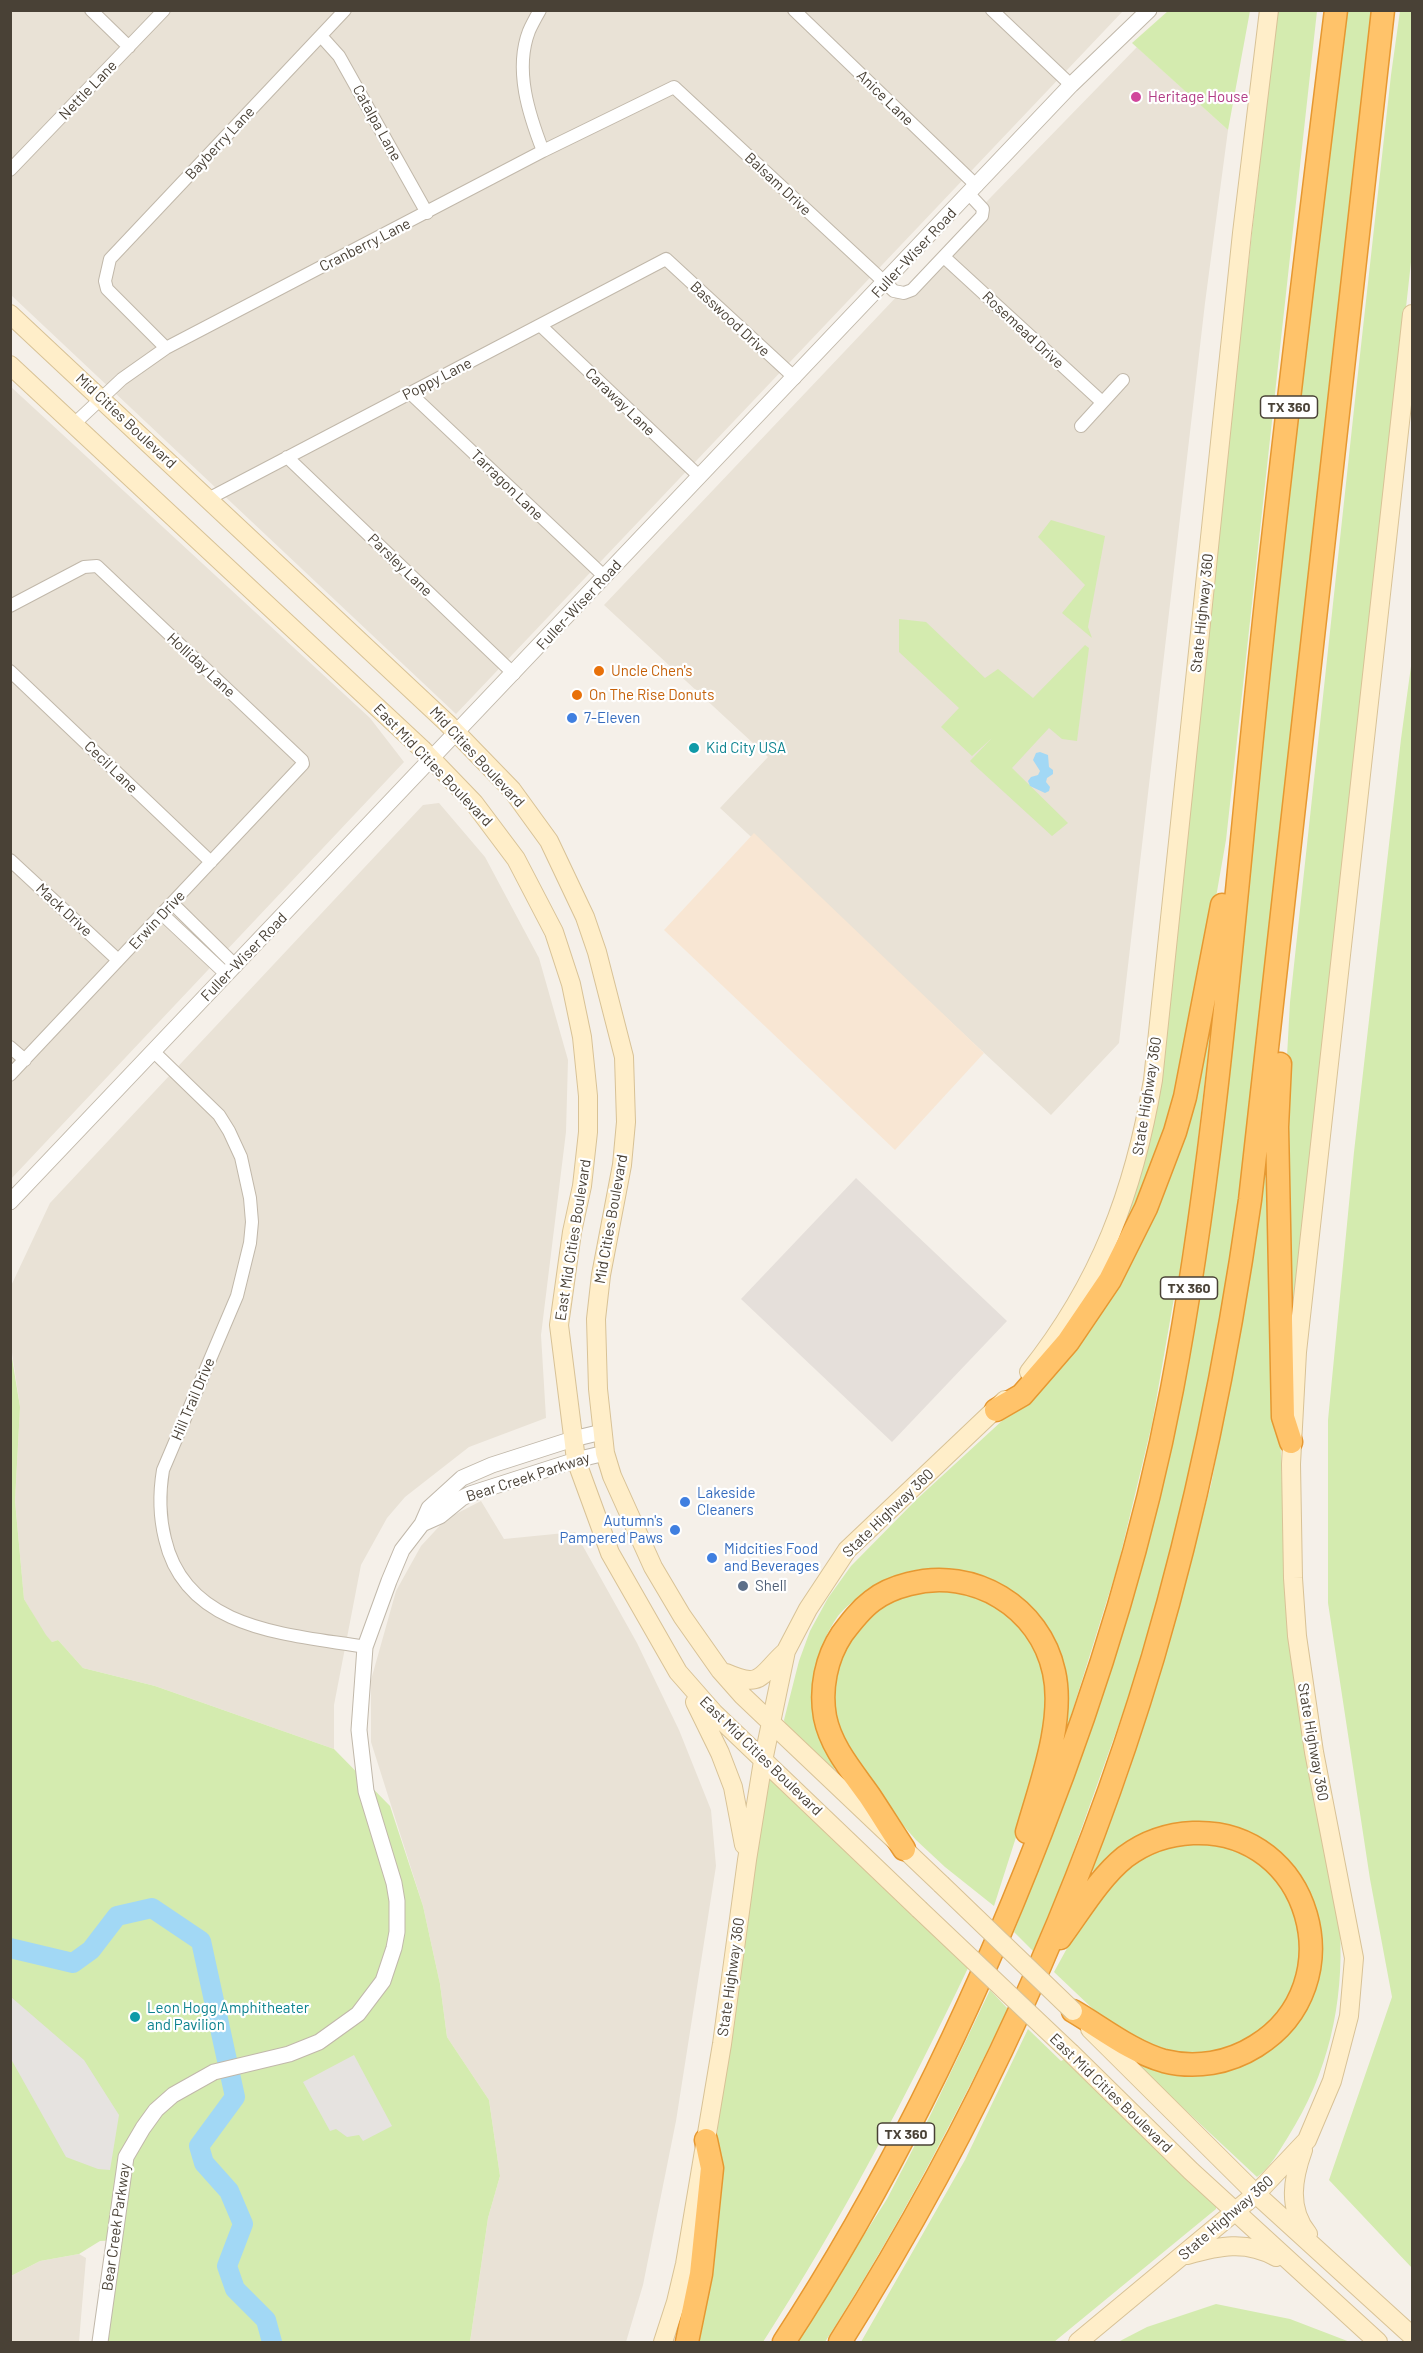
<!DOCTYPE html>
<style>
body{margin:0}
#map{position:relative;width:1423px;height:2353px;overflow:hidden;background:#f5f0e9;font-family:Barlow,sans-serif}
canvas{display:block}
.frame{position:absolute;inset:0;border:12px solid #494136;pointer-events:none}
</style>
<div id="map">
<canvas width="1423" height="2353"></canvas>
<div class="frame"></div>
</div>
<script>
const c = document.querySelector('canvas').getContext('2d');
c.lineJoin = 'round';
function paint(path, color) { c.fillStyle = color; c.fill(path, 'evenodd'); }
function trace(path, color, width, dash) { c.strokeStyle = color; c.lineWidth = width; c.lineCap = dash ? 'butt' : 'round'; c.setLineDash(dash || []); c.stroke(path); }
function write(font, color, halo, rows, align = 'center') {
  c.font = font + ' Barlow,sans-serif'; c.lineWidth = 4.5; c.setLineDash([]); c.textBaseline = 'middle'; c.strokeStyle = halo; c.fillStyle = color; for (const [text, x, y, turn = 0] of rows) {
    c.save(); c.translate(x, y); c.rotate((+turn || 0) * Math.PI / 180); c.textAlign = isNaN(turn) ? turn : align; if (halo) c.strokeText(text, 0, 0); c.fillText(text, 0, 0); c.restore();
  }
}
const residential = new Path2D(`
 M10,11H1123L456,714L11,295Z
 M1137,47L1228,130L1205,303L1119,1043L1051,1115L720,808L768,757L604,605L992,196Z
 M10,386L370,718L404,762L11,1179Z
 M439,803L485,857L539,958L568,1060L566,1132L541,1335L546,1418L469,1447L405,1497L387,1518L361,1565L334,1705V1749L155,1686L83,1668L58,1640L52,1642L45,1635L24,1599L15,1501L20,1407L11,1346L10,1288L50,1203L423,805Z
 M481,1501L504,1539L575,1532L637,1643L679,1730L711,1810L716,1866L676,2121L643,2285L626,2342H470L488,2218L500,2176L489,2100L447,2037L440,1984L423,1906L371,1742V1680L396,1591L421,1546L446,1519Z
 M79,2254L86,2258L79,2342H11V2276L40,2261Z`);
const commercial = new Path2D(`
 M754,833L984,1053L895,1150L664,930Z`);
const industrial = new Path2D(`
 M856,1178L1007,1321L892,1442L741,1299Z`);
const green = new Path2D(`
 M1168,11H1250L1228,130L1132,43Z
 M1277,11H1317L1226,840L1215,903L1190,1046L1153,1177L1106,1261L1134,1191L1199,702Z
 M1343,11H1374L1243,1188L1207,1402L1151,1634L1062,1883L1033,1951L1014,1932L1069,1792L1095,1715L1160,1479L1262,739Z
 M1400,11H1412V253L1291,1350L1284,1111L1290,1002L1355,400L1391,75Z
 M1051,520L1105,536L1088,627L1092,638L1062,613L1085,585L1038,537Z
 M899,619L926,622L985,678L998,669L1033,698L1085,645L1089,648L1077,741L1062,739L1049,728L1012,768L1068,823L1052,836L970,761L992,738L972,756L941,727L959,708L899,652Z
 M1412,659V2268L1329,2180L1392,1997L1370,1879L1328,1603V1420L1354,1152L1401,739Z
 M1206,1016L1212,1018L1190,1208L1178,1290L1175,1292L1152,1424L1118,1565L1053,1773L1061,1681L991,1584L989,1578C946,1563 904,1564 866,1592C856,1599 845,1607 838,1616C832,1624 828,1633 824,1641L828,1643L840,1763L832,1771L785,1725L784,1720L799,1661L810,1631L828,1598L851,1566L917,1499L1017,1407L1126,1262Z
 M1269,1125L1283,1511L1340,1930C1344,2004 1328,2074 1288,2137C1280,2150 1269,2169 1257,2177L1134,2062L1175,2068L1291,2022L1308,1903L1214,1828L1099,1873L1091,1870L1126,1780L1159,1678L1211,1485L1251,1271Z
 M10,1346L20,1407L15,1501L24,1599L46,1635L52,1642L58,1640L83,1668L155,1686L334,1749L390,1806L423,1906L440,1984L447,2037L489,2100L500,2176L488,2218L470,2342H108L121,2240L100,2241L79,2254L40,2261L11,2276Z
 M957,1587L1004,1606L1040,1652L1048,1708L1033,1784L994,1906L945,1867L916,1840L894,1815L839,1737L831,1688L848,1636L863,1616L906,1591Z
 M770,1778L968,1968C906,2097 840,2223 763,2342H691L728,2045L765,1801Z
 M1212,1840L1259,1860L1296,1905L1303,1962L1290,2001L1252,2041L1204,2057L1157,2049L1118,2028L1094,2010L1054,1972L1088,1910L1119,1869L1161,1844Z
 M990,1990L1008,2009C952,2123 894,2235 825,2342H796L887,2199L929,2118Z
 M1028,2029L1061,2061L1065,2059L1216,2202V2209L1054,2342H861L965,2160Z
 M1216,2304L1290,2319L1350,2342H1118L1147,2327Z`);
const parking = new Path2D(`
 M11,1997L84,2060L119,2115L110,2170L98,2169L66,2157L11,2059Z
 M354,2055L392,2126L363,2141L359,2135L347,2137L336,2129L330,2131L303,2082Z`);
const water = new Path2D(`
 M1040,752L1048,755L1049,767L1053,770V774L1047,778L1046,782L1050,787L1049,791L1045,793L1030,786L1028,781L1031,777L1038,775L1040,771L1033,760L1036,753Z`);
const river = new Path2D(`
 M10,1948L73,1963L91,1950L117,1916L152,1908L201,1941L235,2097L199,2146L204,2163L229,2191L243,2224L227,2266L235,2289L266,2320L272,2342`);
const minor = new Path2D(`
 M91,10L129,47
 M540,10C536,17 532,24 529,31C514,70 529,115 543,151
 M794,10L977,186
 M992,10L1071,85
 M321,36L339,56L427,213
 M10,170L164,10
 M944,257L1102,402
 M541,326L700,477
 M166,348L107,289L105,281L110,259L345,10
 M410,393L605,577
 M74,424L122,379L166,348L543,151L674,87L894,291L904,293L912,290L982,216L983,209L969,194
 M1081,426L1123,380
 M287,457L514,674
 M208,499L666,259L795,378
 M10,606L84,567L97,566L302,760L303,764L10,1075
 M10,671L211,862
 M10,860L118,960
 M172,903L236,966
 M162,914L227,975
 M10,1047L25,1060
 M154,1052L219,1115L229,1131L241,1157L250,1198L252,1222L250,1243L237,1296L163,1470C159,1494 159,1515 165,1539C186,1631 289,1634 365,1647`);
const tertiary = new Path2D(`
 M10,1202L1071,85L1149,10
 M422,1524L440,1516L462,1498L470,1494L576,1460L605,1453
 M100,2342L126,2157L143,2128L156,2110L173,2095L214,2072L289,2054L319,2042L358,2014L383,1981L394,1948L397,1932V1901L394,1883L366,1791L359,1730L365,1647L389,1581L402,1550L422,1524L429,1508L462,1478L492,1465L573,1439L602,1432`);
const secondary = new Path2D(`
 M10,314L447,723L512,790L549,841L585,917L597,952L624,1057L626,1122L622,1165L601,1275L596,1319L598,1389L605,1453L612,1476L653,1567L682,1616L720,1670L743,1696L941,1884
 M10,365L422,749L474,803L516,859L554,932L571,984L582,1037L588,1096V1132L582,1186L572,1232L559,1325L576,1460L610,1553L678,1672L714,1713L919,1909
 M1029,1372C1100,1283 1134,1191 1153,1080L1242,233L1269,10
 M726,1673C762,1689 760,1675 784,1653
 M695,1702L720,1753L733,1787L744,1845
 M1090,2029L1256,2194L1412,2336
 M1071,2053L1191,2171L1378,2342
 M1303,2150C1293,2178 1287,2208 1308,2234
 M1187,2255C1219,2246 1246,2240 1276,2257
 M663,2342L676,2302L685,2264L722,2044L747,1860L763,1761L786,1651L808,1609L847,1550L1005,1400
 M1078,2342L1256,2194L1307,2140L1332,2081L1349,2016L1354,1958L1314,1752L1297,1636L1293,1578L1291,1464L1297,1352L1412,314`);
const motorway = new Path2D(`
 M1280,1064L1277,1127L1283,1417L1291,1442
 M996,1410L1022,1395L1068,1342L1110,1280L1146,1208L1175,1132L1185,1097L1222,905
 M904,1849C892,1831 881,1813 869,1795C852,1771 831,1747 825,1717C820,1689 826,1658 842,1634C851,1622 860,1610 872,1601C882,1593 897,1587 909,1584C974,1567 1040,1607 1054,1672C1065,1721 1040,1786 1027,1832
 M1060,1938C1080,1911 1099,1878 1125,1857C1145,1842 1169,1834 1193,1833C1311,1828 1355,1985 1256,2046C1229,2063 1196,2069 1164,2061C1132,2052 1102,2028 1073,2011
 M687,2342L701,2274L712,2168L706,2140
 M784,2342C888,2183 972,2010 1041,1832C1097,1689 1143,1540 1172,1389C1219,1141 1235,890 1262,640C1284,430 1310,220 1336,10
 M840,2342C974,2130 1081,1898 1153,1657C1197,1507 1228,1355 1250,1200L1383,10`);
const secondaryBridge = new Path2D(`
 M941,1884L1073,2011
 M919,1909L1071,2053`);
const markers = [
 [1136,97,6,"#d1479c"],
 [599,671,6,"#e8710a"],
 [577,695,6,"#e8710a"],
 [572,718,6,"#3f7fe0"],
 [694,748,6,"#0f9aa8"],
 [685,1502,6,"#3f7fe0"],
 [675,1530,6,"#3f7fe0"],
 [712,1558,6,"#3f7fe0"],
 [743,1586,6,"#5c6f8a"],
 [135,2017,6,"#0f9aa8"]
];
const shields = [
 [1289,407,57],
 [1189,1288,57],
 [906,2134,57]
];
const shieldNames = [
 ["TX 360",1289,407],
 ["TX 360",1189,1288],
 ["TX 360",906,2134]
];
const streetNames = [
 ["Nettle Lane",88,90,-46],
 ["Anice Lane",885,98,44],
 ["Catalpa Lane",377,123,61],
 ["Bayberry Lane",220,143,-47],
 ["Balsam Drive",778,184,43],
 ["Cranberry Lane",365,245,-27],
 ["Fuller-Wiser Road",914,253,-47],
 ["Basswood Drive",730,319,43],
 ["Rosemead Drive",1023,330,43],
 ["Poppy Lane",437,379,-27],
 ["Caraway Lane",620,402,44],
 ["Mid Cities Boulevard",126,421,43],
 ["Tarragon Lane",507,485,44],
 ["Parsley Lane",400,565,44],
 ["Fuller-Wiser Road",579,605,-47],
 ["State Highway 360",1202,613,-84],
 ["Holliday Lane",201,665,43],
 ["Mid Cities Boulevard",477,757,47],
 ["East Mid Cities Boulevard",433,765,46],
 ["Cecil Lane",111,767,44],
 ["Mack Drive",64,910,43],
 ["Erwin Drive",157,920,-47],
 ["Fuller-Wiser Road",244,957,-46],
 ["State Highway 360",1147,1096,-81],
 ["Mid Cities Boulevard",611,1219,-80],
 ["East Mid Cities Boulevard",573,1240,-81],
 ["Hill Trail Drive",193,1399,-67],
 ["Bear Creek Parkway",528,1477,-18],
 ["State Highway 360",888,1513,-44],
 ["State Highway 360",1313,1742,80],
 ["East Mid Cities Boulevard",761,1756,44],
 ["State Highway 360",731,1977,-82],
 ["East Mid Cities Boulevard",1111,2093,44],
 ["State Highway 360",1226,2218,-41],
 ["Bear Creek Parkway",116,2227,-82]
];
const hotelNames = [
 ["Heritage House",1148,97]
];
const foodNames = [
 ["Uncle Chen's",611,671],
 ["On The Rise Donuts",589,695]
];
const shopNames = [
 ["7-Eleven",584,718],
 ["Lakeside",697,1493],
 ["Cleaners",697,1510],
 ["Autumn's",663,1521,"right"],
 ["Pampered Paws",663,1538,"right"],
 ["Midcities Food",724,1549],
 ["and Beverages",724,1566]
];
const cultureNames = [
 ["Kid City USA",706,748],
 ["Leon Hogg Amphitheater",147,2008],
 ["and Pavilion",147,2025]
];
const serviceNames = [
 ["Shell",755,1586]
];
paint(residential, '#e9e2d6');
paint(commercial, '#f8e6d3');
paint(industrial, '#e5dfda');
paint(green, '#d4ebaf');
paint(parking, '#e6e3e0');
paint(water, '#a2d8f5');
trace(river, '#a2d8f5', 20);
trace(minor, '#c1b8aa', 14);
trace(tertiary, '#c1b8aa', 17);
trace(secondary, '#d8c296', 20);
trace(motorway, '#e69831', 25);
trace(minor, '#fff', 12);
trace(tertiary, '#fff', 15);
trace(secondary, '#ffeec9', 18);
trace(motorway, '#ffc36a', 22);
trace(secondaryBridge, '#d8c296', 20, []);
trace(secondaryBridge, '#ffeec9', 18);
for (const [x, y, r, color] of markers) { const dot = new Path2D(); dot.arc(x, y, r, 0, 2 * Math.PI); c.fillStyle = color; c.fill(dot); trace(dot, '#fff', 2); }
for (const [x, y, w] of shields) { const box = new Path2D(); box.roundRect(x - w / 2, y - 11, w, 22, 4.5); c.fillStyle = '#fff'; c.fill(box); trace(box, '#494136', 1.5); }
write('bold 14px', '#494136', null, shieldNames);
write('15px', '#494136', '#fff', streetNames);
write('15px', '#b23c85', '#fff', hotelNames, 'left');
write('15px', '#c56008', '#fff', foodNames, 'left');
write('15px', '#366cbe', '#fff', shopNames, 'left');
write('15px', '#0d838f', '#fff', cultureNames, 'left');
write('15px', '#4e5e75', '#fff', serviceNames, 'left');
</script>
